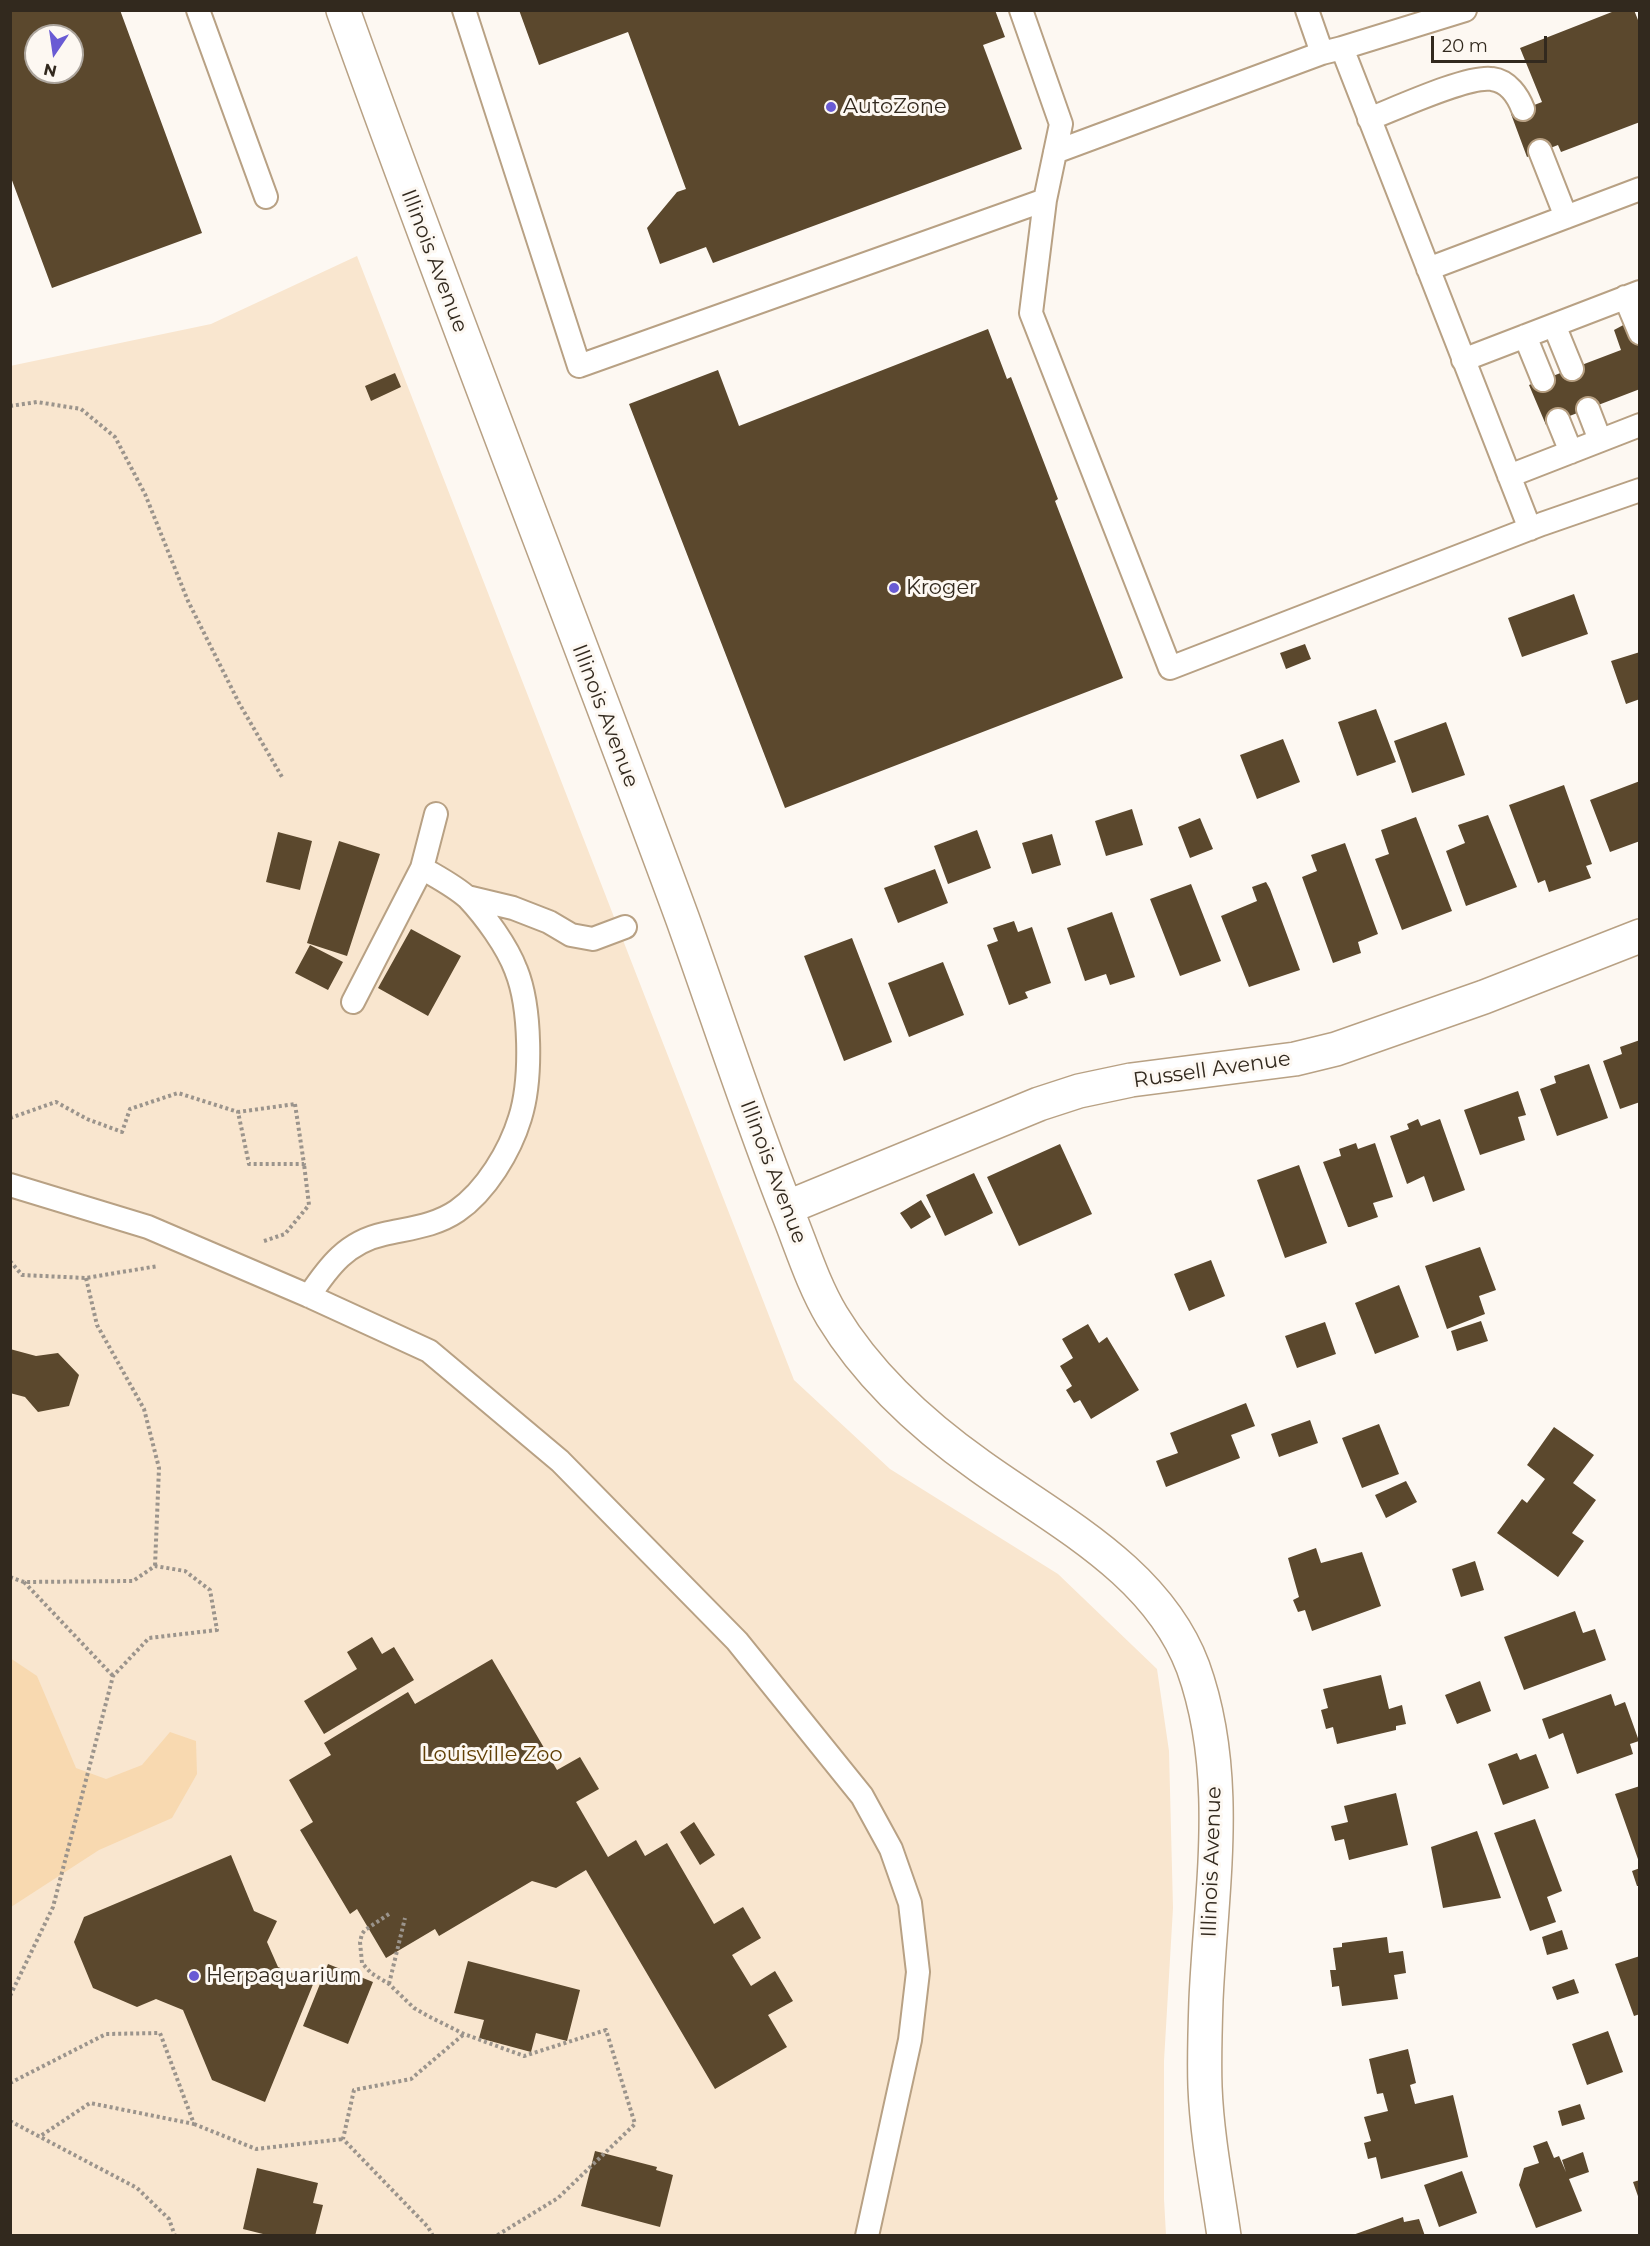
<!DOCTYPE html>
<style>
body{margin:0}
#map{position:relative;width:1650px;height:2246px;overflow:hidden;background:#fdf8f2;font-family:Montserrat,sans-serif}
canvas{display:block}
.frame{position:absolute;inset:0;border:12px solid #32291e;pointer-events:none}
.north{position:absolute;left:24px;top:24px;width:60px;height:60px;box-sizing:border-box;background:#fdf8f2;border:2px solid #aca59d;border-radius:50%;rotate:193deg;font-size:16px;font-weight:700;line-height:24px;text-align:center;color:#32291e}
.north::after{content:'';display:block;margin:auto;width:21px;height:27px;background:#695bd4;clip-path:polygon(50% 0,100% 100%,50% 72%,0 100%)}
.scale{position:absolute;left:1431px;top:36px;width:116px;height:27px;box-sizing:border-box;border:3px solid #32291e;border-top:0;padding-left:8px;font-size:18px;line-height:21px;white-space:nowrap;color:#32291e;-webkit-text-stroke:4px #fdf8f2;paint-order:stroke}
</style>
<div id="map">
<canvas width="1650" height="2246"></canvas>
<div class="frame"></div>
<div class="north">N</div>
<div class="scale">20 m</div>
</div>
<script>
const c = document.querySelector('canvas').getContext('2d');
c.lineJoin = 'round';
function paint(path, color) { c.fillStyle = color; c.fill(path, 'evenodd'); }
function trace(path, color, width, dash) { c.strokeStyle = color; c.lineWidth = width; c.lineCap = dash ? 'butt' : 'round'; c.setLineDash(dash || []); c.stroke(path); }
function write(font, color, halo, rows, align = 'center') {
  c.font = font + ' Montserrat,sans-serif'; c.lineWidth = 6; c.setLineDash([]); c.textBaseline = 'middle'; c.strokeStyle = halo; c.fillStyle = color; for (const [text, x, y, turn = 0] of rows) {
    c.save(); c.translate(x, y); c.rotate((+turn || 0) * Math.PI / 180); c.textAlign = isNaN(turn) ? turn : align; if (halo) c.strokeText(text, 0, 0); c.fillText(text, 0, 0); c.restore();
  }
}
const green = new Path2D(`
 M357,256L794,1380L890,1469L1058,1574L1157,1669L1169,1751L1173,1908L1164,2061V2199L1166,2235H11L10,366L211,324Z`);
const water = new Path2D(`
 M10,1658L37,1676L76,1768L106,1779L142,1765L170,1732L196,1741L197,1774L172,1818L99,1850L11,1907Z`);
const building = new Path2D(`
 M10,10H120L202,233L52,288L10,175ZM36,36H72V72H36Z
 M519,10H995L1005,37L983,45L1022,149L713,263L706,247L660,264L647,228L677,192L686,189L628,32L539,65Z
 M1617,10H1634L1640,25V122L1561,152L1558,145L1527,157L1511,114L1542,102L1520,48Z
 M1629,322L1637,344L1640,343V389L1546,425L1529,385L1621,350L1614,330Z
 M988,329L1007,379L1011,377L1058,499L1055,501L1123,678L785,808L629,404L718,370L739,426Z
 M395,373L401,387L371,401L365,386Z
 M1574,594L1588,634L1522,657L1508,618Z
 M1305,644L1311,659L1286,669L1280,653Z
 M1640,652V699L1626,704L1611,661Z
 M1376,709L1396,762L1357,776L1338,722Z
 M1446,722L1465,775L1412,793L1394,741Z
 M1283,739L1300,782L1257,799L1240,755Z
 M1640,781V841L1610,852L1590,800Z
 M1564,785L1592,864L1586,866L1591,878L1549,892L1545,880L1538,883L1509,805Z
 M1132,809L1143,845L1106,856L1095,821Z
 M1488,815L1517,887L1466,906L1446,851L1465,843L1458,825Z
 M1416,817L1452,911L1402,930L1375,859L1389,854L1381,830Z
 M1200,818L1213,849L1190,858L1178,827Z
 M977,830L991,868L948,884L934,846Z
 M278,832L312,841L300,890L266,882Z
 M1052,834L1061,865L1032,874L1022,843Z
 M339,841L380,854L347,956L307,943Z
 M1345,843L1378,934L1358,942L1361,953L1333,963L1302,877L1317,871L1311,855Z
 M935,869L948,903L898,923L884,888Z
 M1266,882L1270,889L1300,970L1249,987L1221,916L1257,901L1252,887Z
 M1191,884L1221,961L1180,976L1150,899Z
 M1112,912L1135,977L1110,985L1106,974L1085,981L1067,928Z
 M1014,921L1018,932L1032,927L1051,983L1025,992L1028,998L1009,1005L987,945L998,941L993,928Z
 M411,929L461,956L428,1016L378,988Z
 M852,938L892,1042L844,1061L804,956Z
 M310,945L343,962L328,990L295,973Z
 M943,962L964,1015L909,1037L888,983Z
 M1640,1040V1102L1620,1109L1603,1061L1622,1054L1620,1047Z
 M1589,1064L1608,1118L1557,1136L1540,1089L1556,1083L1554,1076Z
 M1518,1091L1526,1115L1518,1117L1525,1140L1480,1155L1464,1110Z
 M1418,1119L1421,1126L1440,1119L1465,1190L1433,1202L1424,1176L1407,1184L1390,1136L1409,1129L1407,1124Z
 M1356,1143L1358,1149L1375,1143L1393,1197L1373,1203L1378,1217L1350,1227H1348L1323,1162L1341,1156L1339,1149Z
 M1060,1144L1092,1214L1019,1246L987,1177Z
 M1299,1165L1327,1243L1285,1258L1257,1180Z
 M974,1173L993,1213L945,1236L926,1195Z
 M921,1200L931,1217L911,1229L900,1213Z
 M1480,1247L1496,1290L1479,1296L1485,1314L1447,1329L1425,1266Z
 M1211,1260L1225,1296L1189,1311L1174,1274Z
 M1399,1285L1419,1337L1375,1354L1355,1303Z
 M1481,1321L1488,1341L1457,1351L1451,1331Z
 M1325,1322L1336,1354L1297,1368L1285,1336Z
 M1088,1324L1099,1343L1107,1337L1139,1390L1091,1419L1080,1400L1074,1403L1066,1390L1072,1386L1060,1366L1073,1358L1062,1339Z
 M10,1349L36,1356L58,1353L79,1375L69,1406L38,1412L25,1397L10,1393Z
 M1246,1403L1255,1426L1231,1435L1240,1458L1166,1487L1156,1461L1178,1453L1170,1433Z
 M1310,1420L1318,1443L1279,1457L1271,1434Z
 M1379,1424L1399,1474L1362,1488L1342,1438Z
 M1554,1427L1594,1455L1573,1483L1596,1500L1572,1533L1584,1541L1558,1577L1497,1533L1522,1499L1527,1503L1545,1479L1527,1465Z
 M1406,1481L1417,1502L1386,1518L1375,1495Z
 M1316,1548L1321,1563L1362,1552L1381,1606L1312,1631L1305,1610L1298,1612L1293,1600L1299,1597L1288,1558Z
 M1475,1561L1484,1590L1461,1597L1452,1569Z
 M1575,1611L1583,1633L1595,1629L1606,1660L1524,1690L1504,1637Z
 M372,1637L382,1654L394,1647L414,1680L324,1734L304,1701L357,1669L347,1652Z
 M492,1659L557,1770L580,1757L599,1789L576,1802L608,1857L636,1840L645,1856L667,1843L714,1924L743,1907L761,1938L732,1955L751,1986L775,1971L793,2001L768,2015L787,2047L715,2089L586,1870L556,1888L532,1881L439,1936L435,1929L386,1958L357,1909L350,1914L300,1830L313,1822L289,1780L331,1755L324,1743L408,1692L415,1704Z
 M1381,1675L1389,1709L1402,1705L1406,1724L1396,1726V1730L1337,1744L1333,1727L1326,1729L1321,1710L1328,1708L1323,1689Z
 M1480,1681L1491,1711L1457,1724L1445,1695Z
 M1611,1694L1615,1706L1625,1702L1639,1741L1630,1744L1633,1754L1577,1774L1563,1733L1549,1739L1542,1719Z
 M1517,1753L1520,1760L1536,1754L1549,1788L1503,1805L1488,1764Z
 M1640,1786V1862H1639L1615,1794Z
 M1396,1793L1408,1845L1349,1860L1344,1839L1335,1841L1331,1826L1348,1822L1344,1806Z
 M1535,1819L1562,1891L1547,1897L1556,1922L1530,1931L1494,1833Z
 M694,1822L715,1855L700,1865L680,1832Z
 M1477,1831L1501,1898L1443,1908L1431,1847Z
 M231,1855L254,1911L277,1921L267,1942L278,1967L314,1982L265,2102L212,2080L183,2010L156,1999L137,2007L93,1988L74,1942L84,1917Z
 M1640,1868V1886H1637L1632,1871Z
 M1562,1930L1568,1949L1547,1955L1542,1937Z
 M1387,1937L1389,1953L1403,1951L1406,1973L1394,1975L1398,1999L1342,2006L1339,1986L1332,1987V1985L1330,1970H1336L1333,1948L1342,1947V1943Z
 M1640,1956V2014L1634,2016L1615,1964Z
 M468,1961L580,1990L567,2041L536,2033L531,2052L479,2038L484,2020L454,2013Z
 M328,1964L373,1982L348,2044L303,2026Z
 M1574,1979L1579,1993L1557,2000L1552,1987Z
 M1608,2031L1623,2072L1587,2085L1572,2044Z
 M1408,2049L1416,2083L1410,2085L1415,2104L1453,2095L1468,2157L1381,2179L1376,2157L1368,2159L1364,2143L1371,2141L1364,2117L1388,2111L1383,2093L1377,2094L1369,2059Z
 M1580,2104L1585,2119L1562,2126L1558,2111Z
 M1547,2141L1554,2158L1559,2156L1566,2172L1562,2160L1583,2152L1589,2172L1569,2179L1582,2211L1536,2228L1519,2185L1524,2168L1539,2163L1533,2146Z
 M595,2151L657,2167L656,2170L673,2175L660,2227L581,2206Z
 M257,2168L318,2183L313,2203L323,2205L315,2236H271L243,2229Z
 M1462,2171L1477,2213L1439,2227L1424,2185Z
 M1640,2180V2199H1639L1633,2182Z
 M1403,2217L1404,2222L1419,2219L1425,2236H1350Z`);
const path = new Path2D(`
 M10,406L37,402L81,409L115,437L145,494L188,601L239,703L282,777
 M295,1104L304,1164H249L238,1112Z
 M10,1118L56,1102L87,1119L122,1132L130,1109L178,1093L238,1112
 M264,1241L285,1234L309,1205L304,1164
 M10,1261L22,1275L86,1278L158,1266
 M86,1278L97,1325L144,1409L159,1468L155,1566
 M10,1577L24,1582L133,1581L155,1566L185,1571L210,1590L217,1630L149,1638L113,1676L53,1907L10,1996
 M24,1582L113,1676
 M389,1914L365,1930L362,1934L360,1942L362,1963L371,1973L389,1984L414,2008L428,2016L464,2034L524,2056L606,2030L635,2124L558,2198L496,2236
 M389,1984L405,1918
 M10,2083L106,2034L160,2033L194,2124L90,2103L39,2137
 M10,2121L137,2188L169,2219L175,2236
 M194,2124L256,2149L343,2139
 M433,2236L428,2227L343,2139L354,2090L411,2079L464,2034`);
const service = new Path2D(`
 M198,10L266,197
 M464,10L579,366L1045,200L1031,313L1170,668L1542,524L1640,490
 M1021,10L1061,124L1045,200
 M1307,10L1322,53L1342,48L1530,529
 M1342,48L1465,10
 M1369,119C1395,109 1468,75 1492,79C1508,81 1518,96 1523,109
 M1540,151L1566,217
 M1055,152L1322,53
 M1428,269L1640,189
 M1625,297L1640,333
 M1554,325L1572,369
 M1525,336L1543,380
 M1463,360L1640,292
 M1588,409L1600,440
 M1558,420L1571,452
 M1509,476L1640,425
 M467,897L513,908L549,922L571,935L593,939L625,927
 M353,1002L422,868
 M10,1185L148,1227L309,1296L429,1351L560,1461L737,1641L862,1796L891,1849L910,1903L918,1972L910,2040L867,2236
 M309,1296C329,1266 347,1242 384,1234C410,1228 435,1226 457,1211C486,1191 510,1151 520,1118C532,1080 531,1007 516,970C507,946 485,916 468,898C455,886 437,877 422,868L436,814`);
const minor = new Path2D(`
 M343,10C452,315 571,616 683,920C718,1018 750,1117 788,1213C802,1248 813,1284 832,1316C869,1377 922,1425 980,1466C1058,1522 1157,1571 1193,1667C1232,1775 1211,1889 1206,2000C1205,2029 1204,2059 1205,2087C1207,2137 1217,2187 1224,2236
 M786,1208L1039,1104L1079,1091L1131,1080L1295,1059L1336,1049L1484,997L1640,936`);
const markers = [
 [831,107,6,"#695bd4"],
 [894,588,6,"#695bd4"],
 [194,1976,6,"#695bd4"]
];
const poiNames = [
 ["AutoZone",843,107],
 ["Kroger",906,588],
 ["Herpaquarium",206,1976]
];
const streetNames = [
 ["Illinois Avenue",434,261,69],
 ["Illinois Avenue",605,716,69],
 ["Russell Avenue",1212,1070,-8],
 ["Illinois Avenue",773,1172,69],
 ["Illinois Avenue",1212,1862,-88]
];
const parkNames = [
 ["Louisville Zoo",492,1755]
];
paint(green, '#f9e6cf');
paint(water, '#f8d9b0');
paint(building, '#5b482d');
trace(service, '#b8a184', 26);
trace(minor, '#b8a184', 36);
trace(path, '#9b948c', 4, [3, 3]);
trace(service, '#fff', 22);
trace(minor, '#fff', 33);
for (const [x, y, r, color] of markers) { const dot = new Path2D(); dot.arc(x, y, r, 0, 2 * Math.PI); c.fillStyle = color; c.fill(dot); trace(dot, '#fdf8f2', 2); }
write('21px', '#32291e', '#fdf8f2', poiNames, 'left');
write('21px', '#32291e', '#fdf8f2', streetNames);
write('21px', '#624005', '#fdf8f2', parkNames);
</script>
